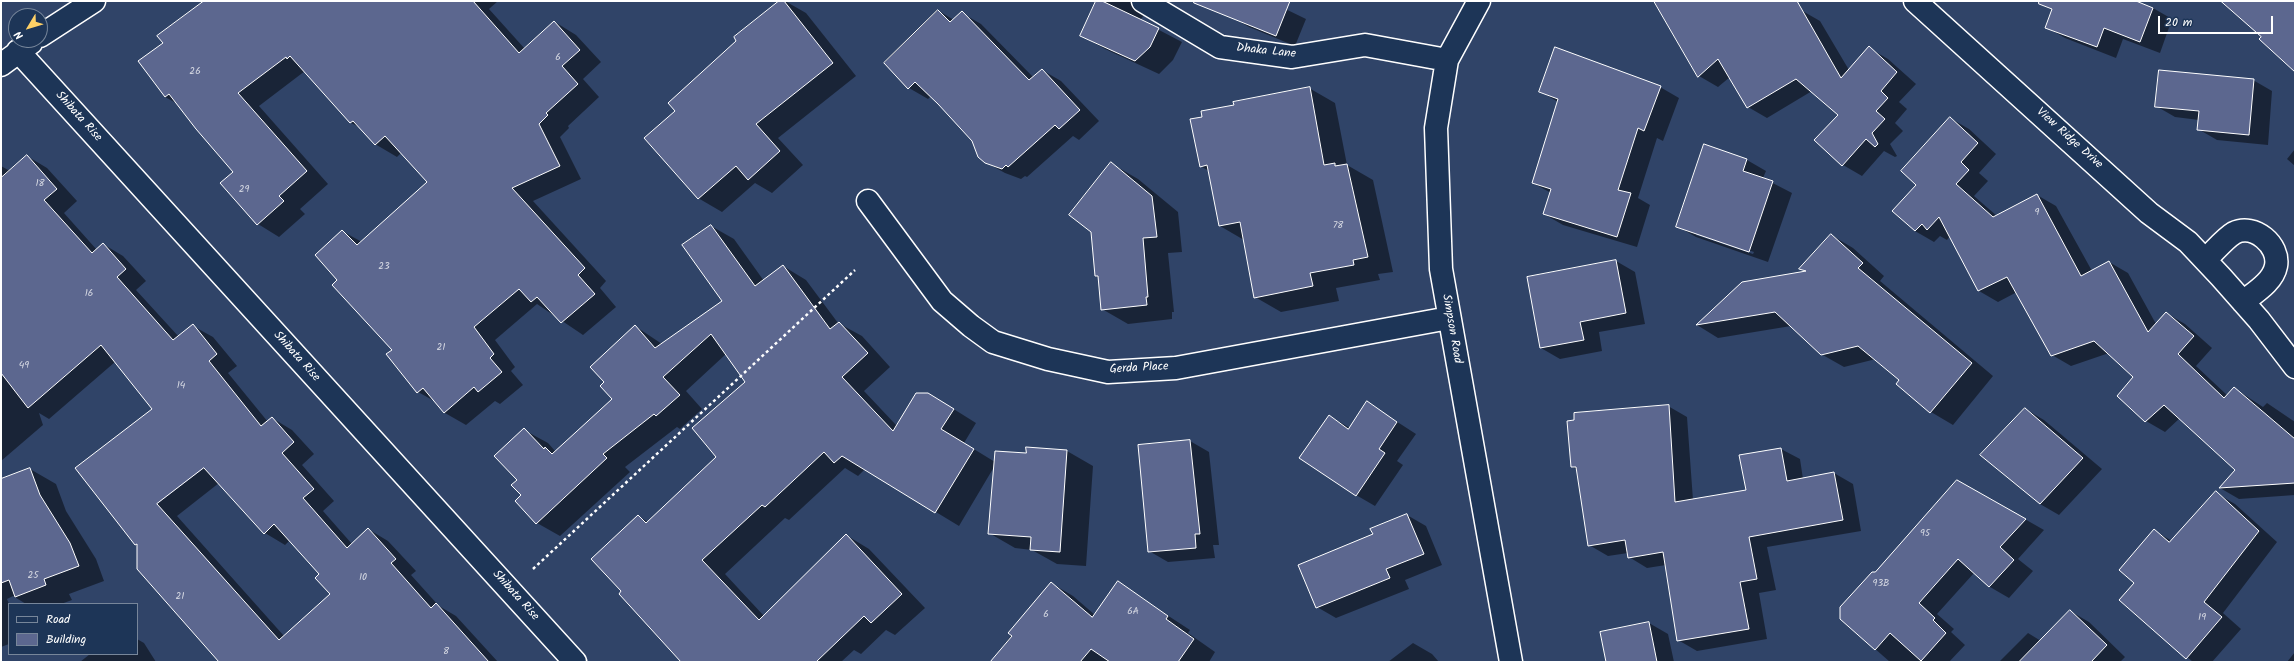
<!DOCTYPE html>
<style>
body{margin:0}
#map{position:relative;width:2296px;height:663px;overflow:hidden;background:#304468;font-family:Kalam,sans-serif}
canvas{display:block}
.frame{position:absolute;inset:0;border:2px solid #fff;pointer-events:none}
.legend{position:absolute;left:8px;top:603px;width:130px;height:52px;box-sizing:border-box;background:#1d3557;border:1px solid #77869a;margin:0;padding:5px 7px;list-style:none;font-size:12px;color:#fff}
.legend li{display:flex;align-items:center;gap:8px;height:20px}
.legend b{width:20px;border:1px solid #77869a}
.north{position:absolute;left:8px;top:8px;width:40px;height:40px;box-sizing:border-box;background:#1d3557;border:1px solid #77869a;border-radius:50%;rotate:232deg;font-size:11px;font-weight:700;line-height:16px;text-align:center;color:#fff}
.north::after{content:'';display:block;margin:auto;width:14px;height:18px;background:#ffd166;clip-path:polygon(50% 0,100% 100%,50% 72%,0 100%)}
.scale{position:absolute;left:2158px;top:16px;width:115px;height:18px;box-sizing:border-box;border:2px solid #fff;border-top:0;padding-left:5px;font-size:12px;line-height:14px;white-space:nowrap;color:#fff;-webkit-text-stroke:3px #1d3557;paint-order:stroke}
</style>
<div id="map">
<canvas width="2296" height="663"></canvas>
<div class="frame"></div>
<ul class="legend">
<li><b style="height:5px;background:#1d3557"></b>Road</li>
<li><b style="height:11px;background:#5c678f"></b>Building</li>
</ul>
<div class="north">N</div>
<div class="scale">20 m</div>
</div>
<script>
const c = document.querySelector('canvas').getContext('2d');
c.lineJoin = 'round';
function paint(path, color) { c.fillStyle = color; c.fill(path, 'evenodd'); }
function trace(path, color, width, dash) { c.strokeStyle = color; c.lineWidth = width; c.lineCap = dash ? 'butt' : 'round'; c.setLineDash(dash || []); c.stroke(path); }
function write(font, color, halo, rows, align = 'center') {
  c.font = font + ' Kalam,sans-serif'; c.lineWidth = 3; c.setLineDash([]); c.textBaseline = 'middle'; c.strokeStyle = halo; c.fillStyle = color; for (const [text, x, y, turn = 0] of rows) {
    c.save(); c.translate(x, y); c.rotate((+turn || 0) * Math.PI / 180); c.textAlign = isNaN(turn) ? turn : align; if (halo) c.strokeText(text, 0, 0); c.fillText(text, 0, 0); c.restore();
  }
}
const shadow = new Path2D(`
 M218,1H498L489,9L525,49L555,22L576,35L601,62L583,79L599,97L568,126L569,128L560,137L581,179L533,201L606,281L600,288L616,307L583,335L537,304L495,340L515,367L511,371L523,385L500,404L495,401L466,425L445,413L436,402L418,392L393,350L339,280L342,231L362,242L428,182L401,153L397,157L375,144L361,128L351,123L305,71L259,106L328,184L300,209L305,214L279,237L258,224L235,172L178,104L165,97Z
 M781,1H785L806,13L856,76L778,138L803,165L772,193L755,183L722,212L698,198L676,111L738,41Z
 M1097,1H1156L1140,20L1182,42L1173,60L1159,74L1105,49L1082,36Z
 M1242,1H1269L1306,19L1295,46L1249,27L1230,16Z
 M1666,1H1785L1820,21L1849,70L1869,48L1888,59L1916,84L1899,102L1907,109L1895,123L1903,131L1890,144L1897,156L1895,157L1884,151L1862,176L1843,165L1816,140L1839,115L1812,91L1767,118L1748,107L1730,77L1718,87L1699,76L1659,7Z
 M2056,1H2133L2153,8L2172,19L2160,53L2123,39L2116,58L2065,38L2046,27Z
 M937,10L954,20L962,13L981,24L1034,78L1042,70L1061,81L1099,121L1079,140L1073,136L1027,177L1025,176L1021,179L1005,173L985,162L973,140L931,96L928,99L909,88L884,62Z
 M2253,80L2272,91L2268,145L2217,140L2198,129L2199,120L2175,117L2156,106Z
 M1660,87L1679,98L1663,141L1657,138L1638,198L1650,205L1637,247L1563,225L1544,214L1551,193L1533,183L1558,102L1540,91Z
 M1309,88L1335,103L1347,165L1373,180L1393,272L1378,274L1380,280L1336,288L1339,301L1281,312L1255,297L1244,240L1220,226L1209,171L1200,166L1203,117L1235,106Z
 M1950,118L1969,129L1996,154L1979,173L1988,181L1974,196L1997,216L2037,195L2056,206L2092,271L2109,262L2128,273L2156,324L2166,313L2185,324L2212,348L2196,366L2228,396L2234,388L2263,407L2267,403L2295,422V495L2239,499L2220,488L2237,470L2180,418L2165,432L2146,421L2135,377L2109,353L2071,366L2052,355L2017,292L1998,302L1979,291L1950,236L1947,240L1940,236L1934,242L1915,231L1894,211L1918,185Z
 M1704,146L1747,160L1766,171L1763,178L1792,193L1768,262L1696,237L1677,226ZM1696,232L1754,252L1753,254L1696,235Z
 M2295,149V166L2287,159Z
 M27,156L47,168L77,201L64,213L97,250L103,244L123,256L146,281L136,290L179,337L193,326L213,337L237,366L228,373L268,422L272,418L292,430L314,454L302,465L334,501L323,511L352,544L368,529L388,541L416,571L411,575L439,606L456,616L498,662H243L156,570L76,468L154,409L115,362L49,419L39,413L43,425L1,461V166L10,171ZM219,483L265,533L285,545L290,540L320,574L331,594L284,636L177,516Z
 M1112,164L1138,179L1178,212L1182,252L1168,253L1174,312H1172V319L1128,324L1102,309L1099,278L1096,276Z
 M711,226L734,239L764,281L783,266L806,280L838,323L862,336L890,367L864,391L897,426L952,408L976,423L964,443L995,462L1027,454L1067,451L1093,466L1086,566L1057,564L1032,550L1015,548L989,533L994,467L959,526L865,469L858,476L845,468L789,520L785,518L725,574L764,616L846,535L869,549L925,608L895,635L886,630L861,654L854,650L841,662H684L623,591L638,516L648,522L718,457L746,382L726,354L686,391L702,409L680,429L677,427L625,467L630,472L560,536L537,523L516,501L522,495L518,480L524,430L548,443L556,452L613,399L606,382L635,326L662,344L724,301Z
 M1831,235L1853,248L1884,276L1880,281L1993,376L1953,425L1931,412L1897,384L1900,380L1876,359L1844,367L1821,354L1791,326L1718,338L1697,325L1742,283L1807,272L1801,269Z
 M1616,261L1635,272L1645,324L1599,332L1602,351L1560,359L1541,348Z
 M1368,403L1416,434L1397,461L1403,465L1375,506L1356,495L1329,416L1350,428Z
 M1668,406L1687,417L1693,500L1747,491L1781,449L1800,459L1803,479L1834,473L1853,484L1861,531L1767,547L1776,590L1759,593L1767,639L1697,651L1678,640L1666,565L1647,568L1629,557L1628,553L1608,556L1589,545L1578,470L1572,467Z
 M2025,409L2044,420L2102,469L2059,515L2040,504Z
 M1190,441L1209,452L1219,545H1213L1215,558L1168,562L1149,551L1139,446Z
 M30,469L56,484L66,511L96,559L104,581L69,594L72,600L61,604H26L13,596L7,599L9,604V644L1,647V480Z
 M1958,481L2044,530L2018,559L2033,571L2009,598L1990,587L1974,573L1937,614L1954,629L1951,632L1965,645L1949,662H1890L1841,619L1876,573Z
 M2216,493L2235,504L2277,542L2223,613L2241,629L2212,662H2193L2120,599L2135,582L2155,531L2172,541Z
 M1407,515L1426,526L1442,565L1405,580L1409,589L1336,618L1317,607L1374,535Z
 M1051,583L1073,596L1095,615L1118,583L1190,630L1188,633L1215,652L1209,662H991Z
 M2070,611L2089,622L2125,657L2120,662H1999L2028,633L2041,641Z
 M1649,623L1668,634L1674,662H1607L1601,632Z
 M137,639L144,643L156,662H80L90,654H137Z
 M1413,643L1432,654L1439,662H1388Z
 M2295,652V662H2287Z`);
const building = new Path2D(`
 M204,1H473L519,53L554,21L580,50L562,66L578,84L546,113L548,115L539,124L560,166L512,188L585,268L578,275L595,294L561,323L537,297L531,302L519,289L474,327L494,354L490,358L502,372L478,392L474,387L444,413L423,388L417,393L386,354L392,350L332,285L337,280L315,255L342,230L357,245L427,182L385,136L375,145L353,121L350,123L290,56L287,59L286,57L238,93L307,171L279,196L284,201L257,225L220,183L233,172L196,129L169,94L165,97L138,61L163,43L157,36Z
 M779,1H784L833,63L756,124L780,151L748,180L736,166L698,199L644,138L675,111L668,103L736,41L734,37Z
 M1096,1H1102L1159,28L1150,47L1135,61L1080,36Z
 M1194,1H1290L1276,36L1194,3Z
 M1654,1H1797L1841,78L1869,46L1897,72L1881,91L1888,98L1876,111L1885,119L1872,133L1878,144L1875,147L1866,139L1842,166L1814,140L1838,115L1796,79L1747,108L1718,59L1698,77Z
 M2039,1H2136L2153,8L2140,42L2104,28L2097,47L2045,28L2052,9L2039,4Z
 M2221,1H2295V72L2259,39L2261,37Z
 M938,10L950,22L962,11L1029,80L1042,69L1080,110L1059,129L1055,125L1008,167L1006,165L1002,169L985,163L978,157L972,141L938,104L915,82L908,89L884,63Z
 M1555,47L1661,86L1644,131L1638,128L1618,190L1631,193L1617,237L1543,214L1551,189L1532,183L1558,99L1539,92Z
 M2159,70L2254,79L2249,135L2197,130L2199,111L2155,107Z
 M1310,87L1324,165L1335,163V166L1347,164L1368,257L1353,260L1354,265L1310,273L1313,286L1254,298L1240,222L1219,226L1207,165L1200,167L1190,119L1202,117L1201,111L1234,105L1233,102Z
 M1950,117L1978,143L1961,162L1969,170L1956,184L1993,217L2037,194L2081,276L2109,261L2148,332L2166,312L2194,336L2178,354L2224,398L2234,387L2295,439V483L2219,488L2235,470L2164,405L2145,422L2117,396L2133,377L2094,341L2051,356L2007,277L1978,291L1939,217L1927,230L1922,224L1915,231L1892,211L1916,185L1901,171Z
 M1704,144L1747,159L1743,171L1773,181L1749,252L1676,227Z
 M27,155L57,189L44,200L92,253L103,243L126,269L117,277L173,340L193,324L217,354L209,361L261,426L272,417L294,442L282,453L314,489L303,498L347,548L368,528L396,559L391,563L431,608L436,603L489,662H219L137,569V544L135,545L75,468L152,409L101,345L28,408L1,373V178ZM204,468L264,534L274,524L319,574L315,578L330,594L279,640L157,504Z
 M1111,162L1152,196L1157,237L1143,238L1148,297H1146L1147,305L1101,310L1098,276H1095L1091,232L1069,215Z
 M711,225L755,286L783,265L830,329L839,322L868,353L842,377L893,431L916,393H928L954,409L941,429L974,449L935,513L842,456L834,463L824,452L765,507L762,505L702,560L759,620L846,534L902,594L871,623L864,616L816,662H681L619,594L621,591L591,559L638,515L646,523L716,457L692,428L745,382L711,334L663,377L680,395L656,416L654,414L603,454L607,458L536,524L515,501L521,495L511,485L517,480L494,456L524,428L544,449L545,447L552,454L612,399L600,386L604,382L590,367L635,325L655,348L722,301L682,245Z
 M1831,234L1863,263L1858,268L1972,363L1930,413L1896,384L1899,380L1858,346L1821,355L1775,312L1696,325L1742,282L1806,271L1799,269Z
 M1616,260L1626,313L1580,322L1584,340L1540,348L1527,277Z
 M1367,401L1397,422L1379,449L1385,453L1356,496L1299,458L1329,415L1348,429Z
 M1669,405L1675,502L1746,490L1739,455L1781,448L1787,481L1834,472L1843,520L1749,537L1757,579L1740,582L1749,629L1677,641L1663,552L1628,558L1625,540L1588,546L1576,467H1571L1567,421L1574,420V413Z
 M2025,408L2083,458L2040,504L1980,455Z
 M1190,440L1200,534H1195L1196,548L1148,552L1138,445Z
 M1026,447L1067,450L1060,552L1030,550L1031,537L988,534L995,451L1026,453Z
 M30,468L40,495L70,543L79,566L44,579L46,585L15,597L9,580L1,583V479Z
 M1957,480L2026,519L2000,547L2014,560L1989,587L1958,559L1919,603L1935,618L1933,620L1946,633L1921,661L1890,633L1875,650L1840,619V607L1872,572H1875Z
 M2216,491L2259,531L2204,602L2222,617L2186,659L2119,600L2134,583L2119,570L2154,529L2169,542Z
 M1407,514L1424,554L1386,569L1390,578L1316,608L1298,565L1373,534L1370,529Z
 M1118,581L1168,616L1166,619L1194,639L1178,662H1110L1091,649L1080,662H990L1012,636L1008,633L1051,582L1092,617Z
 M2070,610L2107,645L2091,662H2019Z
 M1649,622L1657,662H1606L1600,632Z`);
const path = new Path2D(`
 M533,569L855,270`);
const minor = new Path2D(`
 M1143,1L1220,47L1292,57L1365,45L1447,60
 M1479,1L1447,60L1436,128L1441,269L1511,662
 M1915,1L2149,213L2188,242L2221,277L2259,320L2295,367
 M40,36L94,1
 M18,51L575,662
 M1,65L31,43
 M868,201L942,301L971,326L993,342L1048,359L1108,372L1176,368L1449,318
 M2205,260C2214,252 2224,239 2234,233C2254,223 2280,245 2276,266C2273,282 2254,293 2243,302`);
const numberNames = [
 ["6",558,58],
 ["26",195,72],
 ["18",40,184],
 ["29",244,190],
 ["9",2037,213],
 ["78",1338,226],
 ["23",384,267],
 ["16",89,294],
 ["21",441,348],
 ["49",24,366],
 ["14",181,386],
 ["95",1925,534],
 ["25",33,576],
 ["10",363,578],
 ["93B",1881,584],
 ["21",180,597],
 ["6A",1133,612],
 ["6",1046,615],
 ["19",2202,618],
 ["8",446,652]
];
const streetNames = [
 ["Dhaka Lane",1266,52,6],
 ["Shibata Rise",78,117,48],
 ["View Ridge Drive",2069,139,42],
 ["Simpson Road",1451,329,80],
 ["Shibata Rise",296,357,48],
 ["Gerda Place",1139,369,-3],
 ["Shibata Rise",515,596,48]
];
paint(shadow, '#0007');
paint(building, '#5c678f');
trace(building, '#fff', 1);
trace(minor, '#fff', 25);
trace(path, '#fff', 2.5, [3, 3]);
trace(minor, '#1d3557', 22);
write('10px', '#d6d9e3', null, numberNames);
write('12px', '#fff', '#1d3557', streetNames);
</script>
